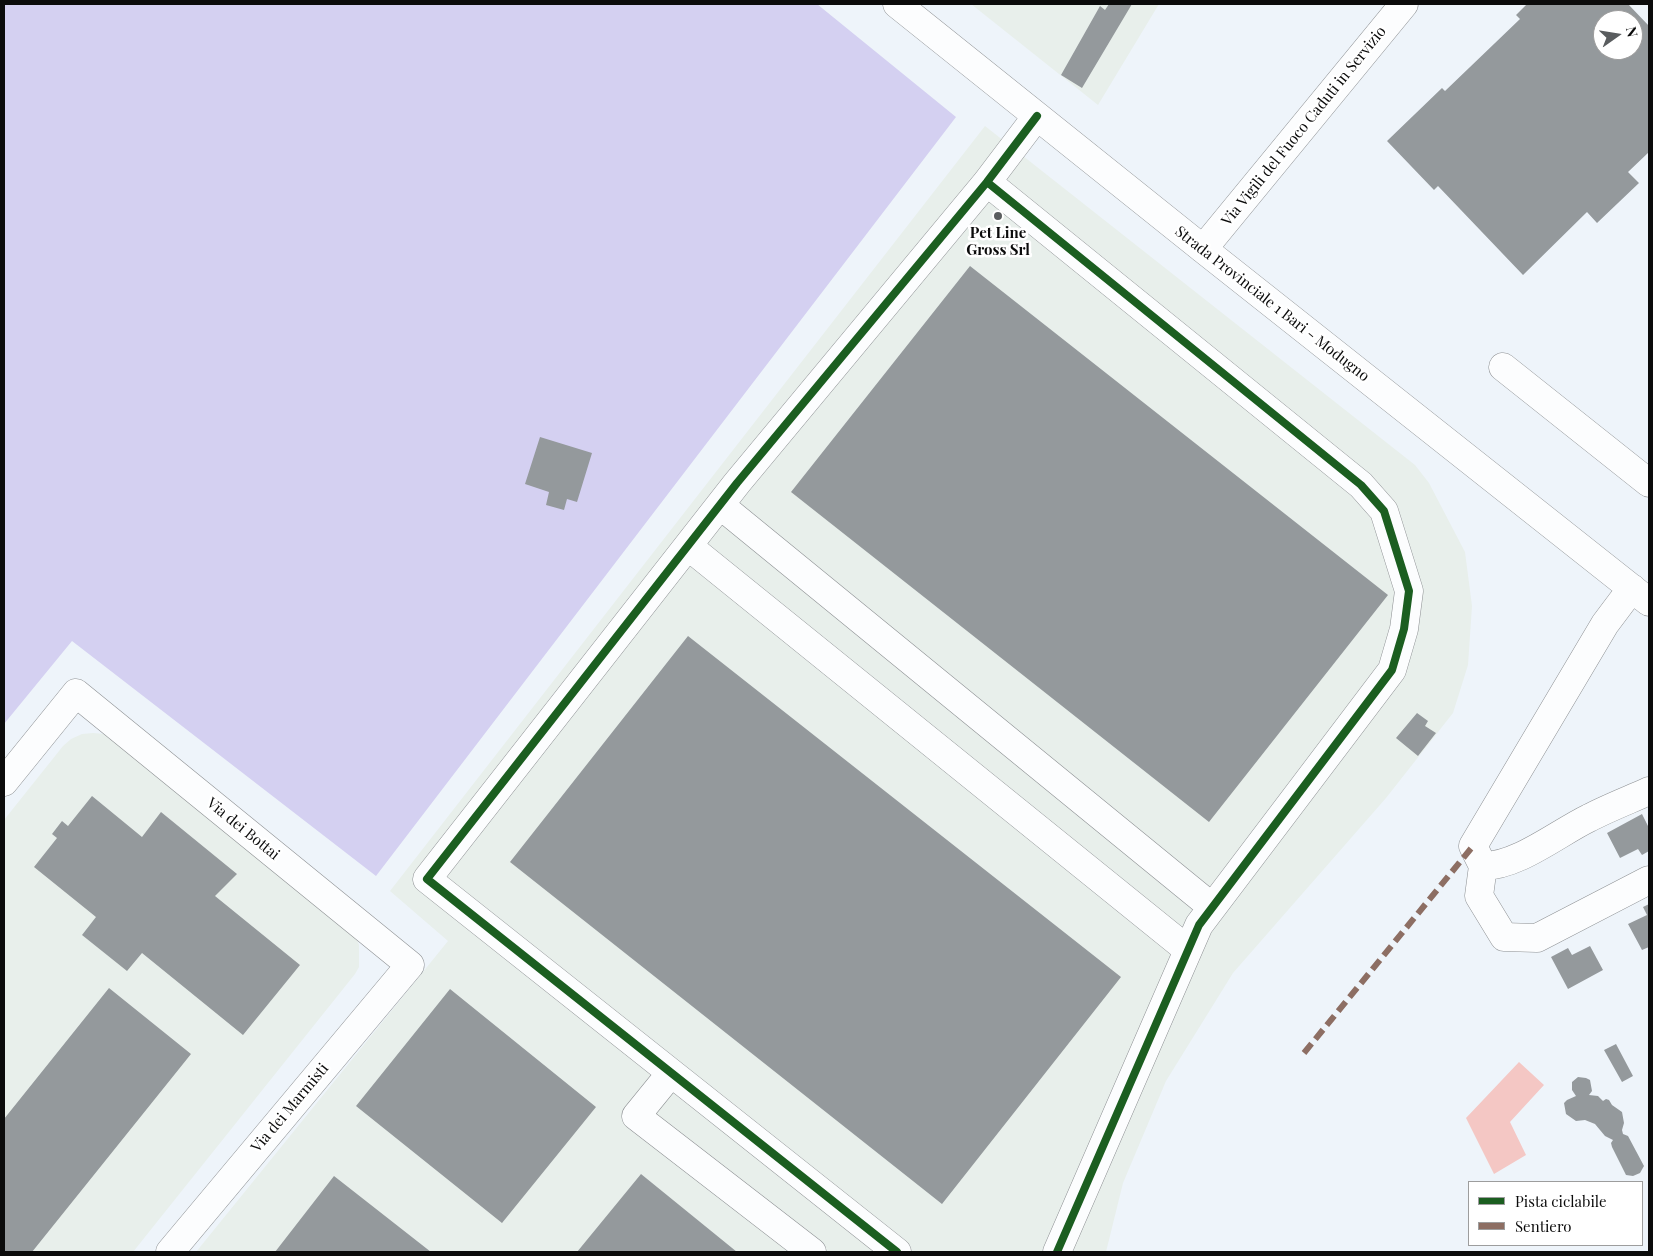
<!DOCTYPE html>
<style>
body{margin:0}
#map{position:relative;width:1653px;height:1256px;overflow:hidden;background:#eef4fa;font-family:"Playfair Display",serif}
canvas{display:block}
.frame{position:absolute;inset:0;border:5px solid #0b0b0b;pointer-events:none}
.legend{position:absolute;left:1468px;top:1181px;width:175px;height:65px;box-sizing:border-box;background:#fff;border:1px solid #9d9d9d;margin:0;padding:6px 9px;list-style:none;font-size:15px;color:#0b0b0b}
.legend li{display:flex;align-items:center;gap:10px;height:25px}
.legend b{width:25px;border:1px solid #9d9d9d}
.north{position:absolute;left:1593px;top:10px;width:50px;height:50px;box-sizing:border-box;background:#fff;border:1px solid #9d9d9d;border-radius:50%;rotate:77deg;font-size:14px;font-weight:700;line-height:20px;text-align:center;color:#0b0b0b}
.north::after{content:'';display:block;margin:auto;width:18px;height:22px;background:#5a5d5f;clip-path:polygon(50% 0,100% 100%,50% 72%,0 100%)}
</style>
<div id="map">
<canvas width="1653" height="1256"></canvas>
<div class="frame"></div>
<ul class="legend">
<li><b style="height:6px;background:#1b5e20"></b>Pista ciclabile</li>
<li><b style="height:6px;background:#8d6e63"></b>Sentiero</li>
</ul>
<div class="north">N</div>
</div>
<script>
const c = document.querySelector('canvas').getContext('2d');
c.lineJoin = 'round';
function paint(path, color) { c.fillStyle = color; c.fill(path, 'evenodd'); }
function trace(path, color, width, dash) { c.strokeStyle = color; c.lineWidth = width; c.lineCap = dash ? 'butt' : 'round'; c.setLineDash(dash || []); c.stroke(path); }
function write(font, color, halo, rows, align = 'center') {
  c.font = font + ' "Playfair Display",serif'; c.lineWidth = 5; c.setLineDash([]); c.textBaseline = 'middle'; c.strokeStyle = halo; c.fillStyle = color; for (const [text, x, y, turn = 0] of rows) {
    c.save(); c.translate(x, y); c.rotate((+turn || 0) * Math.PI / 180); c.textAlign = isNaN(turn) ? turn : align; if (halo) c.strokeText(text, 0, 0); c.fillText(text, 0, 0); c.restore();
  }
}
const industrial = new Path2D(`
 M971,4H1159L1098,105Z
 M985,126L1415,465L1429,483L1465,552L1472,606L1468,665L1453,713L1386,798L1233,973L1166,1081L1123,1183L1106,1252H196L448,941L390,891Z
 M93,733L105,734L115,738L355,934L359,945V967L355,974L133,1252H4V820L63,746L71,739L82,734Z`);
const green = new Path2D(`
 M4,4H817L956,117L376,876L72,641L4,724Z`);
const water = new Path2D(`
 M1519,1062L1544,1085L1510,1122L1526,1155L1494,1174L1466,1118Z`);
const building = new Path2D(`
 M1109,4H1132L1082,88L1061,75L1100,6L1105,10Z
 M1527,4H1628L1649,26V152L1628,172L1639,183L1597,223L1587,212L1523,275L1438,186L1434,190L1387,141L1442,88L1445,91L1520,19L1516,15ZM1603,20H1633V50H1603Z
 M970,266L1388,595L1209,822L791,492Z
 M540,437L592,453L577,502L567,499L564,510L546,505L549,492L525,484Z
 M688,636L1121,977L942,1204L510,862Z
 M1417,713L1428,721L1425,726L1436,733L1418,756L1396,738Z
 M92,796L142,837L161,812L237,874L215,896L300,965L243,1035L142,953L127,971L82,935L96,917L34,867L57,838L52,834L62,821L68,826Z
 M1642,814L1649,828V851L1642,855L1638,849L1620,858L1607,833Z
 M1649,904V947L1642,950L1628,924L1647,915L1643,907Z
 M1590,946L1603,970L1568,989L1551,957L1568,948L1572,955Z
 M109,988L191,1054L32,1252H4V1119Z
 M450,989L596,1107L502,1223L356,1106Z
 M1616,1044L1633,1076L1622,1082L1604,1050Z
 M1578,1077L1586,1078L1590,1080L1592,1091L1589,1095L1598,1096L1603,1101L1606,1099L1609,1100L1612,1105L1622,1112L1624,1123L1622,1130L1623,1134L1628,1136L1644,1166L1640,1173L1633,1176L1626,1175L1612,1147L1611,1143L1613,1140L1605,1136L1595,1124L1585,1120L1576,1121L1566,1114L1564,1103L1567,1100L1576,1096L1572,1090V1082Z
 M641,1174L737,1252H577Z
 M334,1176L431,1252H275Z`);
const minor = new Path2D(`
 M897,4L1203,249L1649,602
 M987,182L1361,485L1384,511L1409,591L1404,629L1392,670L1199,925L1057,1252
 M1203,249L1404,4
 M1503,367L1649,483
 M720,505L1212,907
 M688,546L1188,950
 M1632,588L1605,624L1473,846L1483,866L1479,896L1504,937L1537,938L1649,880
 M4,782L76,693L410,965L170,1252
 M1483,866C1518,866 1558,833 1589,818C1608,808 1629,800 1649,791
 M671,1073L636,1116L812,1252
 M897,1252L427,879L737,483L987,182L1037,116`);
const quiet = new Path2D(`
 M1304,1053L1473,846`);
const cycleway = new Path2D(`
 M987,182L1361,485L1384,511L1409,591L1404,629L1392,670L1199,925L1057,1252
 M897,1252L427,879L737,483L987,182L1037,116`);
const markers = [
 [998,216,5,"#5a5d5f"]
];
const streetNames = [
 ["Via Vigili del Fuoco Caduti in Servizio",1304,126,-51],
 ["Strada Provinciale 1 Bari - Modugno",1272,304,38],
 ["Via dei Bottai",243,829,39],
 ["Via dei Marmisti",290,1108,-50]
];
const poiNames = [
 ["Pet Line",998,233],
 ["Gross Srl",998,250]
];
paint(industrial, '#e8efeb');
paint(green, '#d4d0f1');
paint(water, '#f4c7c4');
paint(building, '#94999c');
trace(minor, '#8d9093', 29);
trace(minor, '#fcfdfe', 28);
trace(quiet, '#8d6e63', 6, [12, 6]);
trace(cycleway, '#1b5e20', 8);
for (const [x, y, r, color] of markers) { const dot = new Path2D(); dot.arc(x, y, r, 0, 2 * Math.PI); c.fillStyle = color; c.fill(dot); trace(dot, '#fff', 2); }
write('15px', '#0b0b0b', '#fff', streetNames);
write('bold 15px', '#0b0b0b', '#fff', poiNames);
</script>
